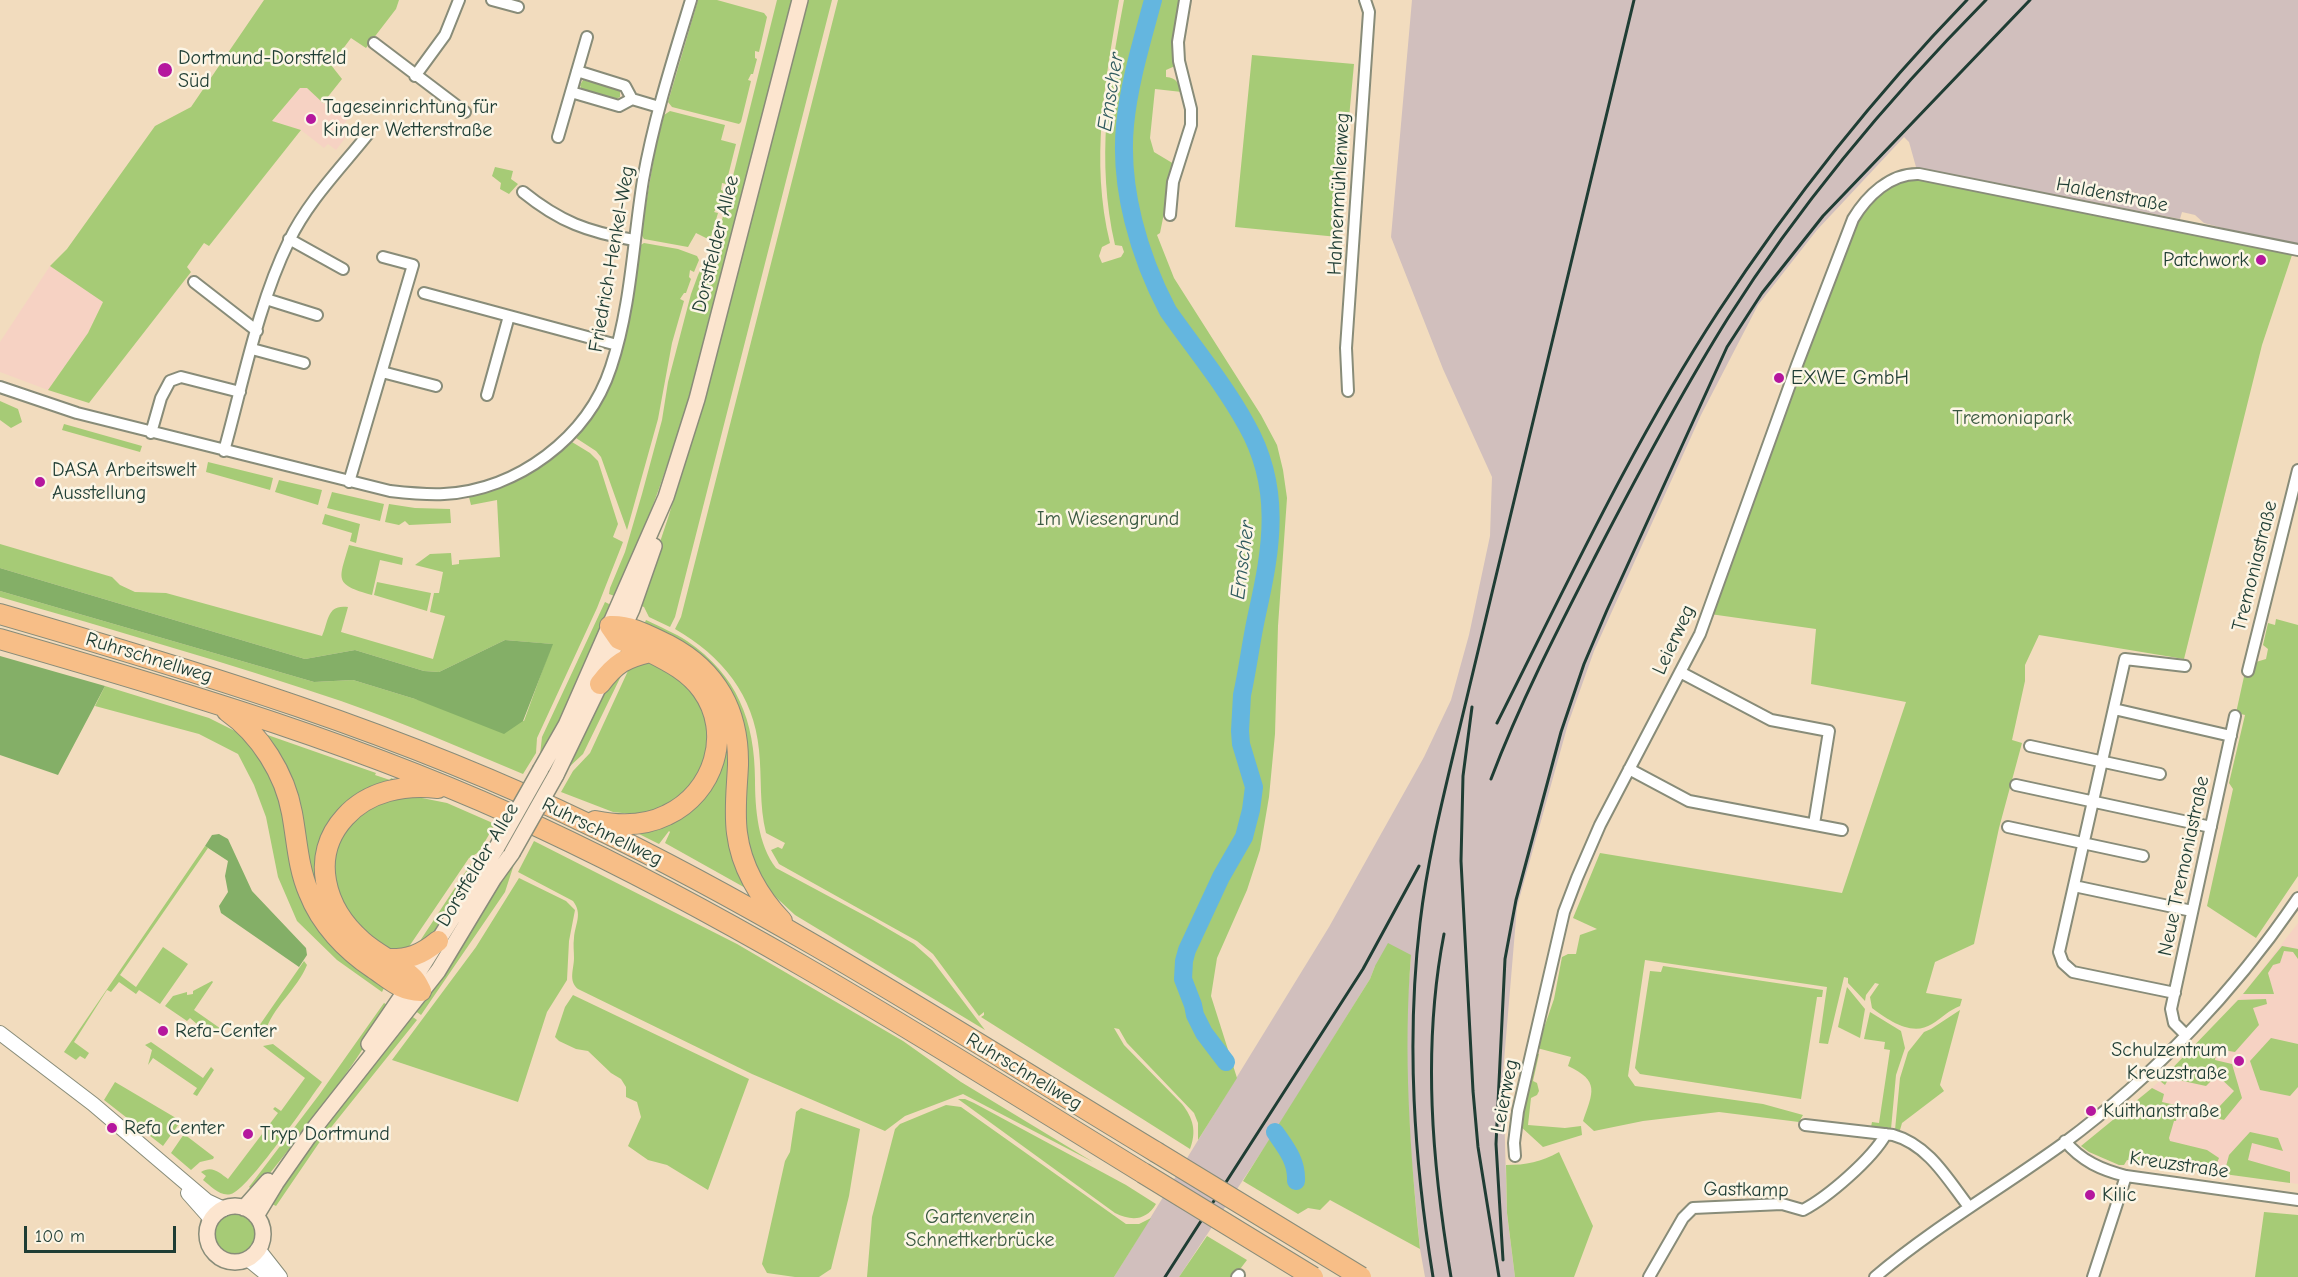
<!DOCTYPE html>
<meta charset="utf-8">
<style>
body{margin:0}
#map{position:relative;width:2298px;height:1277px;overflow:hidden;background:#f2dcbe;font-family:"Comic Neue",sans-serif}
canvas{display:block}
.scale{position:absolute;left:24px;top:1226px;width:152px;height:27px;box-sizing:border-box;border:3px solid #1f3d34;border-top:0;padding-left:8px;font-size:18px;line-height:21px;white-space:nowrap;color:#1f3d34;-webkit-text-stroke:4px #fcf5e5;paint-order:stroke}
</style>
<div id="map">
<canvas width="2298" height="1277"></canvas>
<div class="scale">100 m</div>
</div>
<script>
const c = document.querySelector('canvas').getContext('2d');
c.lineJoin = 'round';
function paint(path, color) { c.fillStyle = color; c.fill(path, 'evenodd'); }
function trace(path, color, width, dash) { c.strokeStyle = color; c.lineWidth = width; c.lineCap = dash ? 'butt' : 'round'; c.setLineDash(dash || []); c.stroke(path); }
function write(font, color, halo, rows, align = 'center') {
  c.font = font + ' "Comic Neue",sans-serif'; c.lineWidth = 5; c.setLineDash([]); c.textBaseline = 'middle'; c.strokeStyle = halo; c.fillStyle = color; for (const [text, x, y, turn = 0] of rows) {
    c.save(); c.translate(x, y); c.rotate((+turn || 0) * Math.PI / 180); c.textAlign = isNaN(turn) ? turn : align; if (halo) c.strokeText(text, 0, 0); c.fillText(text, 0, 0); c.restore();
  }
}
const built = new Path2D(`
 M300,88H307L323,103L349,117L344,124L350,129L349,133L336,150L328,144L324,148L301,130L272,122Z
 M50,266L103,301L88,333L48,390L0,372V342Z
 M2298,923V1184L2127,1160L2124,1165H2119L2089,1152L2081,1146L2152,1088L2200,1041L2243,994Z`);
const industrial = new Path2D(`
 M1412,0H2298V248L2204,223L2195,215L2182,212L2180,219L1918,168L1916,167L1909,142L1904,137L1817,230L1758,305L1701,415L1594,651L1568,724L1517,907L1503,1073L1507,1214L1515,1277H1425L1420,1249L1411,1154L1407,1085V1005L1411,955L1375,966L1370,979L1274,1133L1179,1277H1114L1329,927L1424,757L1451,700L1469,635L1490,536L1492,477L1443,369L1391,237Z`);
const green = new Path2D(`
 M264,0H399L396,9L366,48L351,38L331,65L342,79L323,103L307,88H300L272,121L301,130L209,246L204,243L187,267L191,272L89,403L48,390L88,333L103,302L50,266L67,249L155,126L191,107Z
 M698,0H717L764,13L767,17L759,52L755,51V58L757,59L753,74H751L748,80L751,81L741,122L739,124L672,107L668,102Z
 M777,0H794C743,201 699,405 617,597L609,594L610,588L625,552L642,494L662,420L668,382L691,294L698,275L719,232Z
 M805,0H832L675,617L670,627L649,617L644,607L639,605L669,515L717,351Z
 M838,0H1119C1105,83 1090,160 1110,243L1102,247L1099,256L1102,263L1121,257L1124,252L1122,246L1115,245C1096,160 1108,84 1124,0H1180L1173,42L1175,66L1166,70V77C1177,78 1178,83 1182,92L1155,89L1150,138L1154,152L1174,164L1160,233L1157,235L1174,278L1261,415L1277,445L1283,470L1287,498L1278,626L1275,734L1269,797L1260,850L1247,890L1217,958L1211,996L1237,1078L1198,1140V1123L1194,1113L1127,1043L1119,1029L1114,1028L1124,1045L1182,1104C1193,1118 1197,1131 1190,1149L981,1017L984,1015V1012L979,1016L933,954L917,941L779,864L771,850L778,847L782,849L785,843L766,833C759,805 762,779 759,750C754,695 722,656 675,629L681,617Z
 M1252,55L1354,64L1338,237L1235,227Z
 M583,80L618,89L620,91V97L614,100L582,91L580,85Z
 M670,111L725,125L721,140L736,144L726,184L722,183L721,190L724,191L720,206H718L714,212L718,213L710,240L696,233L688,247L644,239L641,234L655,151L664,115Z
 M495,167L513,171L511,179L518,184L509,194L500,189L501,183L492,176Z
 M1909,176L2293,252L2262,345L2184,659L2039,635L2025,665V681L2012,740L2022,743L1999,828L1974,944L1935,962L1926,993L1962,999L1960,1006C1949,1010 1942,1018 1932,1024C1912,1037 1888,1020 1872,1008L1870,997L1879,984L1875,983L1866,995L1865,1001L1848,983V978L1844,977L1828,1044L1819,1043L1827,987L1645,960L1628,1076L1635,1086L1763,1104L1803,1115L1799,1122L1719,1112L1643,1121L1594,1131L1583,1121C1593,1092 1600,1081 1568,1066L1571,1057L1537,1048L1554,999L1562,957L1568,954H1576L1580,935L1597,929L1573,918L1600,853L1842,893L1906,702L1811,684L1816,629L1710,614L1854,219L1879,190Z
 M644,243L678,249L697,256L699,260L694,272L690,270L689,277L691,279L686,293H684L680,299L684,301L672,343L658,419L627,530L601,457L596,451L576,438C622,383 631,315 639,246Z
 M0,401L18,409L22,422L11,428L0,420Z
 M64,424L142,446L140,452L62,430Z
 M572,442L590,453L598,461L618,524L613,537L623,542L597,608L537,738L536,753L523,774C463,749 402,722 341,701C228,663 114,630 0,597V591L314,682L353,680L415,699L524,721L552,644L505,640L439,672L424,671L355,650L305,659L0,568V544L112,577L120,585L135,592L166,593L322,636C329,620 327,604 348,607L341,632L433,659L445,616L430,612L434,593H439L443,572L415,565L430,554L451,553L452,565L459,564V560L500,557L497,500L471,505L469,497C510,487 542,471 572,442Z
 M208,462L273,478L270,490L206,472Z
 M279,480L322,490L318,505L275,492Z
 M332,492L384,504L380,521L327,508Z
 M389,504L415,508L450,509L451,523L409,525L405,521L399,525L385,522Z
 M325,514L360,524L356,543L350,541L352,533L322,524Z
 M349,545L403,558L402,565L380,560L372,595C333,584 339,580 349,545Z
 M377,582L431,593L427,611L374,595Z
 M605,602L613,606L551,738L540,755L542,737Z
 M2276,619L2298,625V876L2256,938L2207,906L2233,789L2229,783L2245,715L2236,713L2245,672L2252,674L2256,662L2266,659L2268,649L2263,645L2268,623L2275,625Z
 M646,620C660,627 675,633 687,641C737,675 755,721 755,780C755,808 758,845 776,868L873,920L914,944L932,960L985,1030L795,915L765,887L744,842L742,744L643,627Z
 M646,658L696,690L712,730L706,770L677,805L641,815L613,812L561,792L573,771L590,753L633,660Z
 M622,674L583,754L567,769L610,679Z
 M105,686L209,718L237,732L254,747L280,787L296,878L385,986L382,992L337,960L297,921L278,877L266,817L254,785L238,754L199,734L95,706Z
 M723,708L749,890L665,843L670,832L669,831L659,844L635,832L684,813Z
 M259,732L376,773L375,775L390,780L391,778L409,785L344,809L321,904Z
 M412,796L447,803L495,824L479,852L469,858L404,954H394L357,932L329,874L346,822L391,797Z
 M534,841L737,944L903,1041L961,1082L1093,1162L963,1094L905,1116L885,1131L752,1074L578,989C568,981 574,969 574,958C574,951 573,945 574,938C575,924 583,914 573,901L518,872Z
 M205,846L208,848L120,975L136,987L163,947L188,964L160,1004L139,990L136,994L119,982L111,992L107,990L74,1042L89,1053L85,1059L80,1056L76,1060L64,1052Z
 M484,854L438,930L414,950L470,865Z
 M517,855L505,892L421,1015L414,1010Z
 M519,878L566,901L575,910L569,941L567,980L547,1012L518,1102L392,1060L476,947Z
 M1388,943L1411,955C1403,1053 1410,1150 1420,1249L1330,1200L1320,1210L1308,1208L1298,1214L1243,1181L1370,979L1375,966Z
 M2282,946L2298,949V959L2293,952L2284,951L2280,963L2273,965L2268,973L2274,994H2243Z
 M304,961L307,965C297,990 272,1007 265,1033H262L259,1029V1026Z
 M1663,966L1823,990L1822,997H1817L1801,1099L1640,1074L1635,1068L1650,971L1661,972Z
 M212,981L213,982L194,1010L224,1031L222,1034L212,1027L207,1033L190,1018L187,1021L165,1006L173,996L187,992V995L193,994V991Z
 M1847,987L1865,1009L1860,1038L1838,1027Z
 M573,995L749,1079L708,1190L667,1165L648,1160L628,1146L641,1117L637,1102L626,1097V1087L621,1079L611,1073L588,1051L576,1049L559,1041L555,1037L565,1007Z
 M2266,999L2267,1004L2253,1008L2259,1025L2235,1052L2217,1049L2215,1060L2232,1064L2242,1098L2224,1120L2192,1112L2191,1114L2185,1113L2186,1107L2220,1114L2221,1112L2218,1108L2234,1091L2217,1075L2206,1086L2169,1078L2165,1085L2160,1081L2238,1000Z
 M384,1003L389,1006C352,1072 302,1133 255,1192L249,1187L319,1095Z
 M1960,1010L1940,1085L1944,1091L1902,1123L1900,1130H1895L1900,1078L1908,1052L1924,1032L1931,1029Z
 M1870,1012L1901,1031L1905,1048L1896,1075L1891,1129L1871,1127L1872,1122L1879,1123L1890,1050L1884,1049L1885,1042L1864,1039Z
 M410,1015L417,1020L321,1140L276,1206L268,1202L278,1186Z
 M2271,1038L2298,1044V1087L2290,1096L2260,1090L2250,1061Z
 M151,1042L203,1078L211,1067L214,1070L197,1096L193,1094L197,1088L153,1058L148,1065L152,1050L145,1045Z
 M273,1044L322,1082C309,1100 248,1190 231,1194C220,1197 211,1186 203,1180L206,1176L201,1172C212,1165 220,1173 228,1179L278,1113L273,1109L275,1107L281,1111L305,1078L263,1046Z
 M1536,1053L1539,1054L1533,1081L1537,1083L1539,1091L1537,1095L1531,1098L1528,1125L1565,1128L1581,1126L1582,1135L1543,1147L1519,1125Z
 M115,1082L181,1121L163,1146L104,1100Z
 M2152,1088L2164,1094L2162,1102L2180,1106L2176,1121H2174L2169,1138L2170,1141L2207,1150L2219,1158L2213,1173L2127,1160L2124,1165H2119L2089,1152L2081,1146Z
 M958,1099H965L974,1103L1126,1185L1156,1204C1146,1221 1131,1221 1115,1213Z
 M946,1105L961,1107L1126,1224H1139L1151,1218L1114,1277H867L872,1217L895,1129L900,1124Z
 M801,1108L860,1129L849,1196L831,1269L819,1277H795L767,1273L762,1264L785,1161L790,1152L796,1112Z
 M2250,1132L2278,1138L2283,1151L2252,1143L2248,1160L2290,1172V1183L2224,1174L2229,1155Z
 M184,1134L214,1157L213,1159L200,1162L191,1170L171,1153Z
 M1559,1152L1593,1226L1574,1277H1515L1507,1213L1506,1165C1526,1165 1541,1162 1559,1152Z
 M2264,1212L2298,1215V1277H2255Z
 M213 1234a21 21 0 1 1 42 0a21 21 0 1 1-42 0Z
 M1207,1236L1247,1260L1234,1277H1179Z`);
const forest = new Path2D(`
 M0,568L305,659L355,650L424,671L439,672L505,640L553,644L523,721L504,734L415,699L353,680L314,682L0,591Z
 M0,656L105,686L58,775L0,755Z
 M219,834L228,839L252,891L306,948L307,955L299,967L221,913L219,906L228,892L225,876L228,861L205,846L212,835Z`);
const river = new Path2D(`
 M1153,0C1142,41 1129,83 1125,125C1119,188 1139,256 1168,311C1194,348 1224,384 1246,424C1282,487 1272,547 1257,614C1251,641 1248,668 1242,695L1240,731L1241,744L1254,787L1251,810L1244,837L1221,877L1187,950L1184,961L1183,979L1193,1005L1195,1015L1204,1033L1226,1062
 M1275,1132C1286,1148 1297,1161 1296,1181`);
const minor = new Path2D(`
 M492,0L518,7
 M374,43L465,112
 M577,71L625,86L632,99L659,107
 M415,76L445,35L459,0
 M571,92L619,106L632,99
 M558,137L587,37
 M523,192C560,222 588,232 634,240
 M1170,215L1173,182L1191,125V109L1179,61L1178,42L1185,0
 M289,239L343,269
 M194,282L257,331
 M424,293L617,345
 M266,299L317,315
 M252,349L304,363
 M382,372L436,386
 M0,387L77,413L390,491C408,493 426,495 444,494C517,490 588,438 611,367C631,307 633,242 643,180C654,118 673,59 691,0
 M1348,391L1346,348L1369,12L1365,0
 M487,395L509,316
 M151,433L161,398L170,381L181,377L240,392
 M224,451C243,383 258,304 289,241C308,201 341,168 368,134
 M349,482L413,265L383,257
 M2248,671L2298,470
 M1680,672L1771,720L1829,731L1814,824
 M2114,709L2231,736
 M2030,746L2160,774
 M1629,769L1689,801L1842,830
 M2016,785L2211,827
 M2008,827L2143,856
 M2074,886L2192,911
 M2175,993L2073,972L2063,963L2059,952L2125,659L2185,666
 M2186,1035L2174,1023L2171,1009L2235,716
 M1805,1125L1893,1135C1929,1145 1948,1180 1969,1207
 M2065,1141C2081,1161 2102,1170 2126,1176L2298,1200
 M1515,1156L1514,1143L1518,1111L1564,912L1577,878L1600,825L1700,634L1797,365L1853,219C1867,196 1890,173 1919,174L2298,250
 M1237,1277L1239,1275
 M1649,1277L1683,1218L1693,1208L1782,1204L1803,1210C1828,1197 1872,1159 1886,1134
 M1875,1277C1934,1227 2002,1188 2064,1143C2154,1076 2235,991 2298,898
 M2093,1277L2126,1176`);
const tertiary = new Path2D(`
 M0,1033L93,1104L207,1201L224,1209
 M188,1193L211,1219
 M258,1249L280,1277
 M248,1259L270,1277`);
const secondary = new Path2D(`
 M541,769L566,725L666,497L697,399L800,0
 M556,775L600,684L608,661L632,609L654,546
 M369,1044L421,968L497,847
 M207 1234a28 28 0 1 1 56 0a28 28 0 1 1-56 0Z
 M244,1208L268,1181
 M256,1216L276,1183L316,1126L438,971L494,878L512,853`);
const motorway = new Path2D(`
 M0,614C200,672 400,733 588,824C785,919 969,1039 1156,1152
 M610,626C632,625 651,637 670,646C717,671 739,712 738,765C737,788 734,810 737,833C741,866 759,897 782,921
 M610,626L619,639L650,652
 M0,639C184,692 367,746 541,828C751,926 946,1052 1143,1173
 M227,711C260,734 285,774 292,813C297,840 298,868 309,893C321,924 346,950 373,968C391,980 399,990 421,991
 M595,821C619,826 645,826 667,815C714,793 733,733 702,690C689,672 670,662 650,652C625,658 616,663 600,684
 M386,959C408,960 421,955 438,941
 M421,991C419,987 417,982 414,979C404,967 376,954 362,941C325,909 309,856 345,817C368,791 405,784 438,788`);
const rail = new Path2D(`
 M1472,707L1463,776L1461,861L1473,1091L1478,1147L1499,1277
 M1497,723C1567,584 1633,442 1718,312C1791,201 1875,95 1967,0
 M1491,779C1521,700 1560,625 1598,551C1639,472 1681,393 1728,318C1801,203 1891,96 1986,0
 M1444,934C1422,1048 1432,1163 1451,1277
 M1503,1260L1496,1144L1505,959L1516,900L1561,732L1584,664L1607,610L1727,347L1762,293L1823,216L2030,0
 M1165,1277L1363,969L1419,866
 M1433,1277C1414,1159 1406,1042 1420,923C1428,854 1446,786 1462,718L1634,0`);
const secondaryBridge = new Path2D(`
 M497,847L541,769
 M512,853L556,775`);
const motorwayBridge = new Path2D(`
 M1156,1152L1361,1277
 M1143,1173L1313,1277`);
const markers = [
 [165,70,8,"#b5179e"],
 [311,119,6,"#b5179e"],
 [2261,260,6,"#b5179e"],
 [1779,378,6,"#b5179e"],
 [40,482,6,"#b5179e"],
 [163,1031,6,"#b5179e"],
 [2239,1061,6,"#b5179e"],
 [2091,1111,6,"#b5179e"],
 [112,1128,6,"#b5179e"],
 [248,1134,6,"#b5179e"],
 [2090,1195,6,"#b5179e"]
];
const poiNames = [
 ["Dortmund-Dorstfeld",178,58],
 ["Süd",178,81],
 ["Tageseinrichtung für",323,107],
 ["Kinder Wetterstraße",323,130],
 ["Patchwork",2249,260,"right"],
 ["EXWE GmbH",1791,378],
 ["DASA Arbeitswelt",52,470],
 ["Ausstellung",52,493],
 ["Refa-Center",175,1031],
 ["Schulzentrum",2227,1050,"right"],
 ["Kreuzstraße",2227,1073,"right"],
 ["Kuithanstraße",2103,1111],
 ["Refa Center",124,1128],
 ["Tryp Dortmund",260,1134],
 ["Kilic",2102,1195]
];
const streetNames = [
 ["Hahnenmühlenweg",1339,194,-87],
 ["Haldenstraße",2112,195,11],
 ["Dorstfelder Allee",716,244,-76],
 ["Friedrich-Henkel-Weg",612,259,-80],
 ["Tremoniastraße",2255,566,-76],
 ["Leierweg",1674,640,-65],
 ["Ruhrschnellweg",149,658,17],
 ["Ruhrschnellweg",602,832,26],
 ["Dorstfelder Allee",478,865,-59],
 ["Neue Tremoniastraße",2184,866,-78],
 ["Ruhrschnellweg",1024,1072,31],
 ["Leierweg",1505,1096,-79],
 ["Kreuzstraße",2179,1165,8],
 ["Gastkamp",1746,1190,1]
];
const parkNames = [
 ["Tremoniapark",2012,418],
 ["Im Wiesengrund",1108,519],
 ["Gartenverein",980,1217],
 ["Schnettkerbrücke",980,1240]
];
const waterNames = [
 ["Emscher",1111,92,-81],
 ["Emscher",1243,560,-83]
];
paint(built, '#f6d2c3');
paint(industrial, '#d1bfbd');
paint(green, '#a6cb76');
paint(forest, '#84af67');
trace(river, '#64b6df', 18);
trace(minor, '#888c79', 14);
trace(tertiary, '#888c79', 16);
trace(secondary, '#888c79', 18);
trace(motorway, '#888c79', 22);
trace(minor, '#fff', 10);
trace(tertiary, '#fff', 14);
trace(secondary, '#fce5cf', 15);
trace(motorway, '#f7be87', 20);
trace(rail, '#1f3d34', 3);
trace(secondaryBridge, '#888c79', 18, []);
trace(motorwayBridge, '#888c79', 22, []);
trace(secondaryBridge, '#fce5cf', 15);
trace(motorwayBridge, '#f7be87', 20);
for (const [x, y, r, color] of markers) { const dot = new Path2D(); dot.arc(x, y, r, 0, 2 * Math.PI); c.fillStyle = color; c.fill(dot); trace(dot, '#fcf5e5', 2); }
write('20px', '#1f3d34', '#fcf5e5', poiNames, 'left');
write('20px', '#1f3d34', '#fcf5e5', streetNames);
write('20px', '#3a5941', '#fcf5e5', parkNames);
write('italic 21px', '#305b5f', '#fcf5e5', waterNames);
</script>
